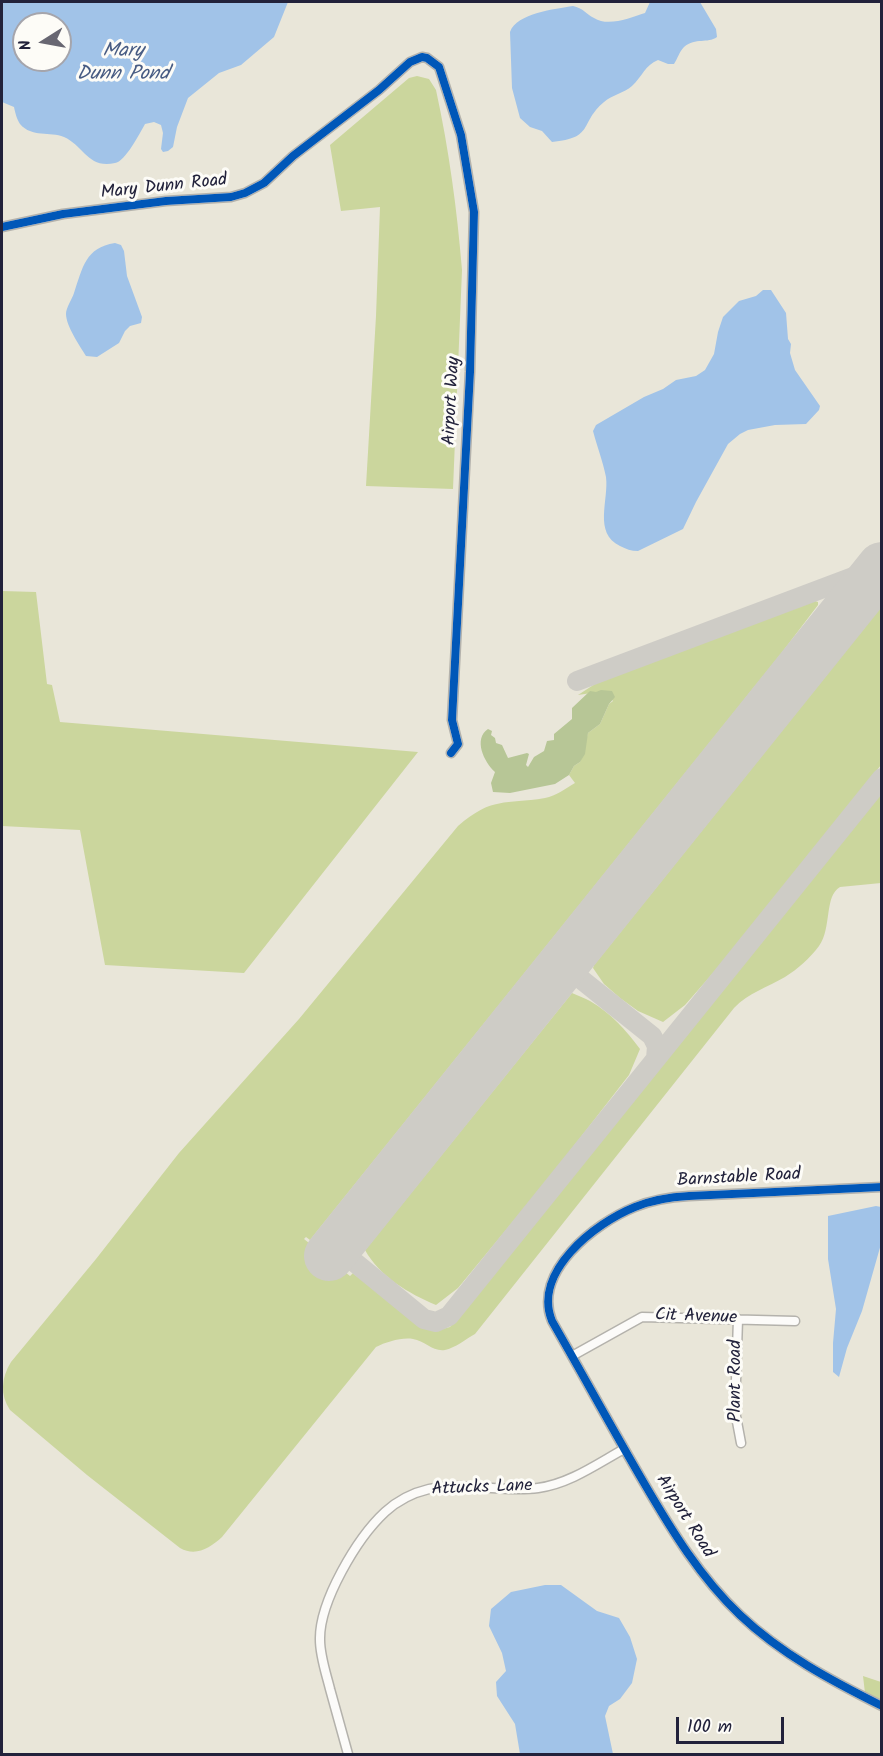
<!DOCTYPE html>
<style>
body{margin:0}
#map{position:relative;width:883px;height:1756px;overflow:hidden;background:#e9e6d9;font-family:Kalam,sans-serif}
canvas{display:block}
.frame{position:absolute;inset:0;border:3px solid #22223b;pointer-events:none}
.north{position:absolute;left:12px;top:12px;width:60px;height:60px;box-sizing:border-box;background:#fdfcf7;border:2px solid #a5a5ac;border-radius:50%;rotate:259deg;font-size:16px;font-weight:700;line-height:24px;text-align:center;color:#22223b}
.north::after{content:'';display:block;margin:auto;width:21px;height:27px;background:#686772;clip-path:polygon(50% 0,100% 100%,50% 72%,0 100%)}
.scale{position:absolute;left:676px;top:1717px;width:108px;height:27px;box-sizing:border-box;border:3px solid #22223b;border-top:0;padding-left:8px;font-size:18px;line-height:21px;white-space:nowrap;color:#22223b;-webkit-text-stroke:4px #fdfcf7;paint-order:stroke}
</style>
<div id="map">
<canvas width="883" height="1756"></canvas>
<div class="frame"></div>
<div class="north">N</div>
<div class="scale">100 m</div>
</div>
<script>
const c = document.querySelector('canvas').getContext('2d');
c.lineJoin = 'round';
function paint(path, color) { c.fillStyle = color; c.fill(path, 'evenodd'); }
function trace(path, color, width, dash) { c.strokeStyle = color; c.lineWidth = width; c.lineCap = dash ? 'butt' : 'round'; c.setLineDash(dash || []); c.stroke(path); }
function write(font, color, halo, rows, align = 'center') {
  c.font = font + ' Kalam,sans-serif'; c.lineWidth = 6; c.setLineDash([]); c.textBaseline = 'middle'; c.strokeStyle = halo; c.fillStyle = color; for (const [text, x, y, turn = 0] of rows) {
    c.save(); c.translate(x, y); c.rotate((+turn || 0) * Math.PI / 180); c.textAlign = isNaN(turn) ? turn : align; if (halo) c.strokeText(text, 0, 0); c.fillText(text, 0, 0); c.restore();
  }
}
const green = new Path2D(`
 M417,76L429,79L436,90C449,150 457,209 462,270L453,489L366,486L376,316L380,207L341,211L330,145L409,78Z
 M2,591L36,592L47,684L52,685L60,722L418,752L244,973L105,965L80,830L2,826Z
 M815,601L818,602V605L780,655L310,1240L306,1237L304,1239L314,1247L316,1246L341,1266L340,1268L350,1276L353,1273L419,1326L434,1331L450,1327L881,794V883L840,887C824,896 832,928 819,946C810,958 798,969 785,977C768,987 748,993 734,1008L475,1334C466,1339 455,1348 445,1350C433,1352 425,1341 413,1339C402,1337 386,1342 376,1347L222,1537C210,1548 196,1557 180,1548L87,1475L10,1410C0,1395 1,1378 11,1362L96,1259L179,1153L299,1019L458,826C493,796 504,805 545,798C556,796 566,788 575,783L569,775L574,766L580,762L588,733L600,724L609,704L613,701L605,691L578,695L598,682Z
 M881,607V765L728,956L685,1005L663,1022L638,1011L620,998L604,984L593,968L594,965Z
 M572,993C578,996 585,998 590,1001C611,1013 626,1030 640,1049L629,1075L549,1178L458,1288L436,1305C408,1293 380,1277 365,1250Z
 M863,1676L881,1682V1702L865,1693Z`);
const forest = new Path2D(`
 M601,690L612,691L615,697L609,704L600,724L588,733L585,754L580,762L574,766L569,775L555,784L510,793L493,792L491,783L495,772C484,762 473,739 488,729L492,731L491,735L495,738L496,743L502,745L508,758L527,753L529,754L526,765L528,767L534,757L544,751L547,741L554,740V734L572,719V708L590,691L596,692Z`);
const water = new Path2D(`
 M2,2H288L274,37L241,65L219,73L188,98L177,127L173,147L168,151L163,152L161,149L163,133L161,125L154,122L145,124C140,133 125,162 115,163C88,169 84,146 64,137C50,131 32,138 20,124C17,120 15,112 14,107L2,102ZM24,24H60V60H24Z
 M650,2H700L716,29L717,37C707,44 696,37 684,47C679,52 678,58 674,64H668L658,60C645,65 642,77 632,86C624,93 612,95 604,102C579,123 595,138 552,142L542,131L530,127L520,118L512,88L510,32C517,13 555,9 573,6C583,8 586,14 594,18C608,27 630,18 645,13Z
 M115,243L121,245L124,251L127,276L142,317L141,323L130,326L125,331L119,343L97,357L86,356C80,346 66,326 66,314C66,308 72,299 74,293C83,267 85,248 115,243Z
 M763,290H771L786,313L788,339L791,344L790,353L795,370L820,406L819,410L806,424L775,425L748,430L740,434L728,444L696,502L683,529L638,551C631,551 626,549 620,546C593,533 609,500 606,477C603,462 597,446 593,431L596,425L644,397L663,389L676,380L696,376L705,370L714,354L718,332L723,317L739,301L756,296Z
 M876,1206L881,1207V1244L862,1311L847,1348L839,1377L833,1372V1343L836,1309L828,1259V1216Z
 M545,1585H561L597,1611L619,1618L630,1637L637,1659L632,1683L620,1699L609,1706L605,1716L613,1754H520L515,1724L497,1696L496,1682L506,1671L502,1653L489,1626L491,1609L511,1592Z`);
const taxiway = new Path2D(`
 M577,681L882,566
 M576,947C572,958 570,966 577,976
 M549,980L566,973L577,976L652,1036L657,1046L656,1059
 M336,1247L424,1319L436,1322L449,1316L882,778`);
const runway = new Path2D(`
 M329,1256L882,567`);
const minor = new Path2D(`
 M2,227L63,214L166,201L231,197L245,193L264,183L293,156L379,90L410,62L422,57L427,58L439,67L461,135L474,212L470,372L452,720L458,744L451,753
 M882,1187L689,1196C670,1197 652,1200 635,1207C595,1223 532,1272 552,1321C583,1375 613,1430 644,1483C672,1531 700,1577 740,1615C781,1654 832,1681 882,1706
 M738,1319L735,1411L741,1443
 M572,1356L642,1317L795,1321
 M348,1754C342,1733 336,1711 330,1689C326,1673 320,1656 320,1640C319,1602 357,1538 385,1512C397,1501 412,1493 429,1489C464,1481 502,1493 538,1488C569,1484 597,1464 624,1449`);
const cycleway = new Path2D(`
 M2,227L63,214L166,201L231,197L245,193L264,183L293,156L379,90L410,62L422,57L427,58L439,67L461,135L474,212L470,372L452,720L458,744L451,753
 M882,1187L689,1196C670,1197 652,1200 635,1207C595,1223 532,1272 552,1321C583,1375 613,1430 644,1483C672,1531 700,1577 740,1615C781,1654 832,1681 882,1706`);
const streetNames = [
 ["Mary Dunn Road",164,188,-6],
 ["Airport Way",453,401,-87],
 ["Barnstable Road",739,1179,-3],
 ["Cit Avenue",696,1318,2],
 ["Plant Road",737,1381,-90],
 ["Attucks Lane",482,1489,-2],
 ["Airport Road",684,1517,58]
];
const waterNames = [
 ["Mary",123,53],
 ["Dunn Pond",123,76]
];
paint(green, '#cbd69d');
paint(forest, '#b7c696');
paint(water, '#a1c3e8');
trace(taxiway, '#ceccc6', 20);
trace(runway, '#ceccc6', 50);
trace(minor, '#b4b2ac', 11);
trace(minor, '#fcfbf9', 8);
trace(cycleway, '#0057b8', 8);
write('18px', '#22223b', '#fdfcf7', streetNames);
write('italic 20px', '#485c83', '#fdfcf7', waterNames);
</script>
